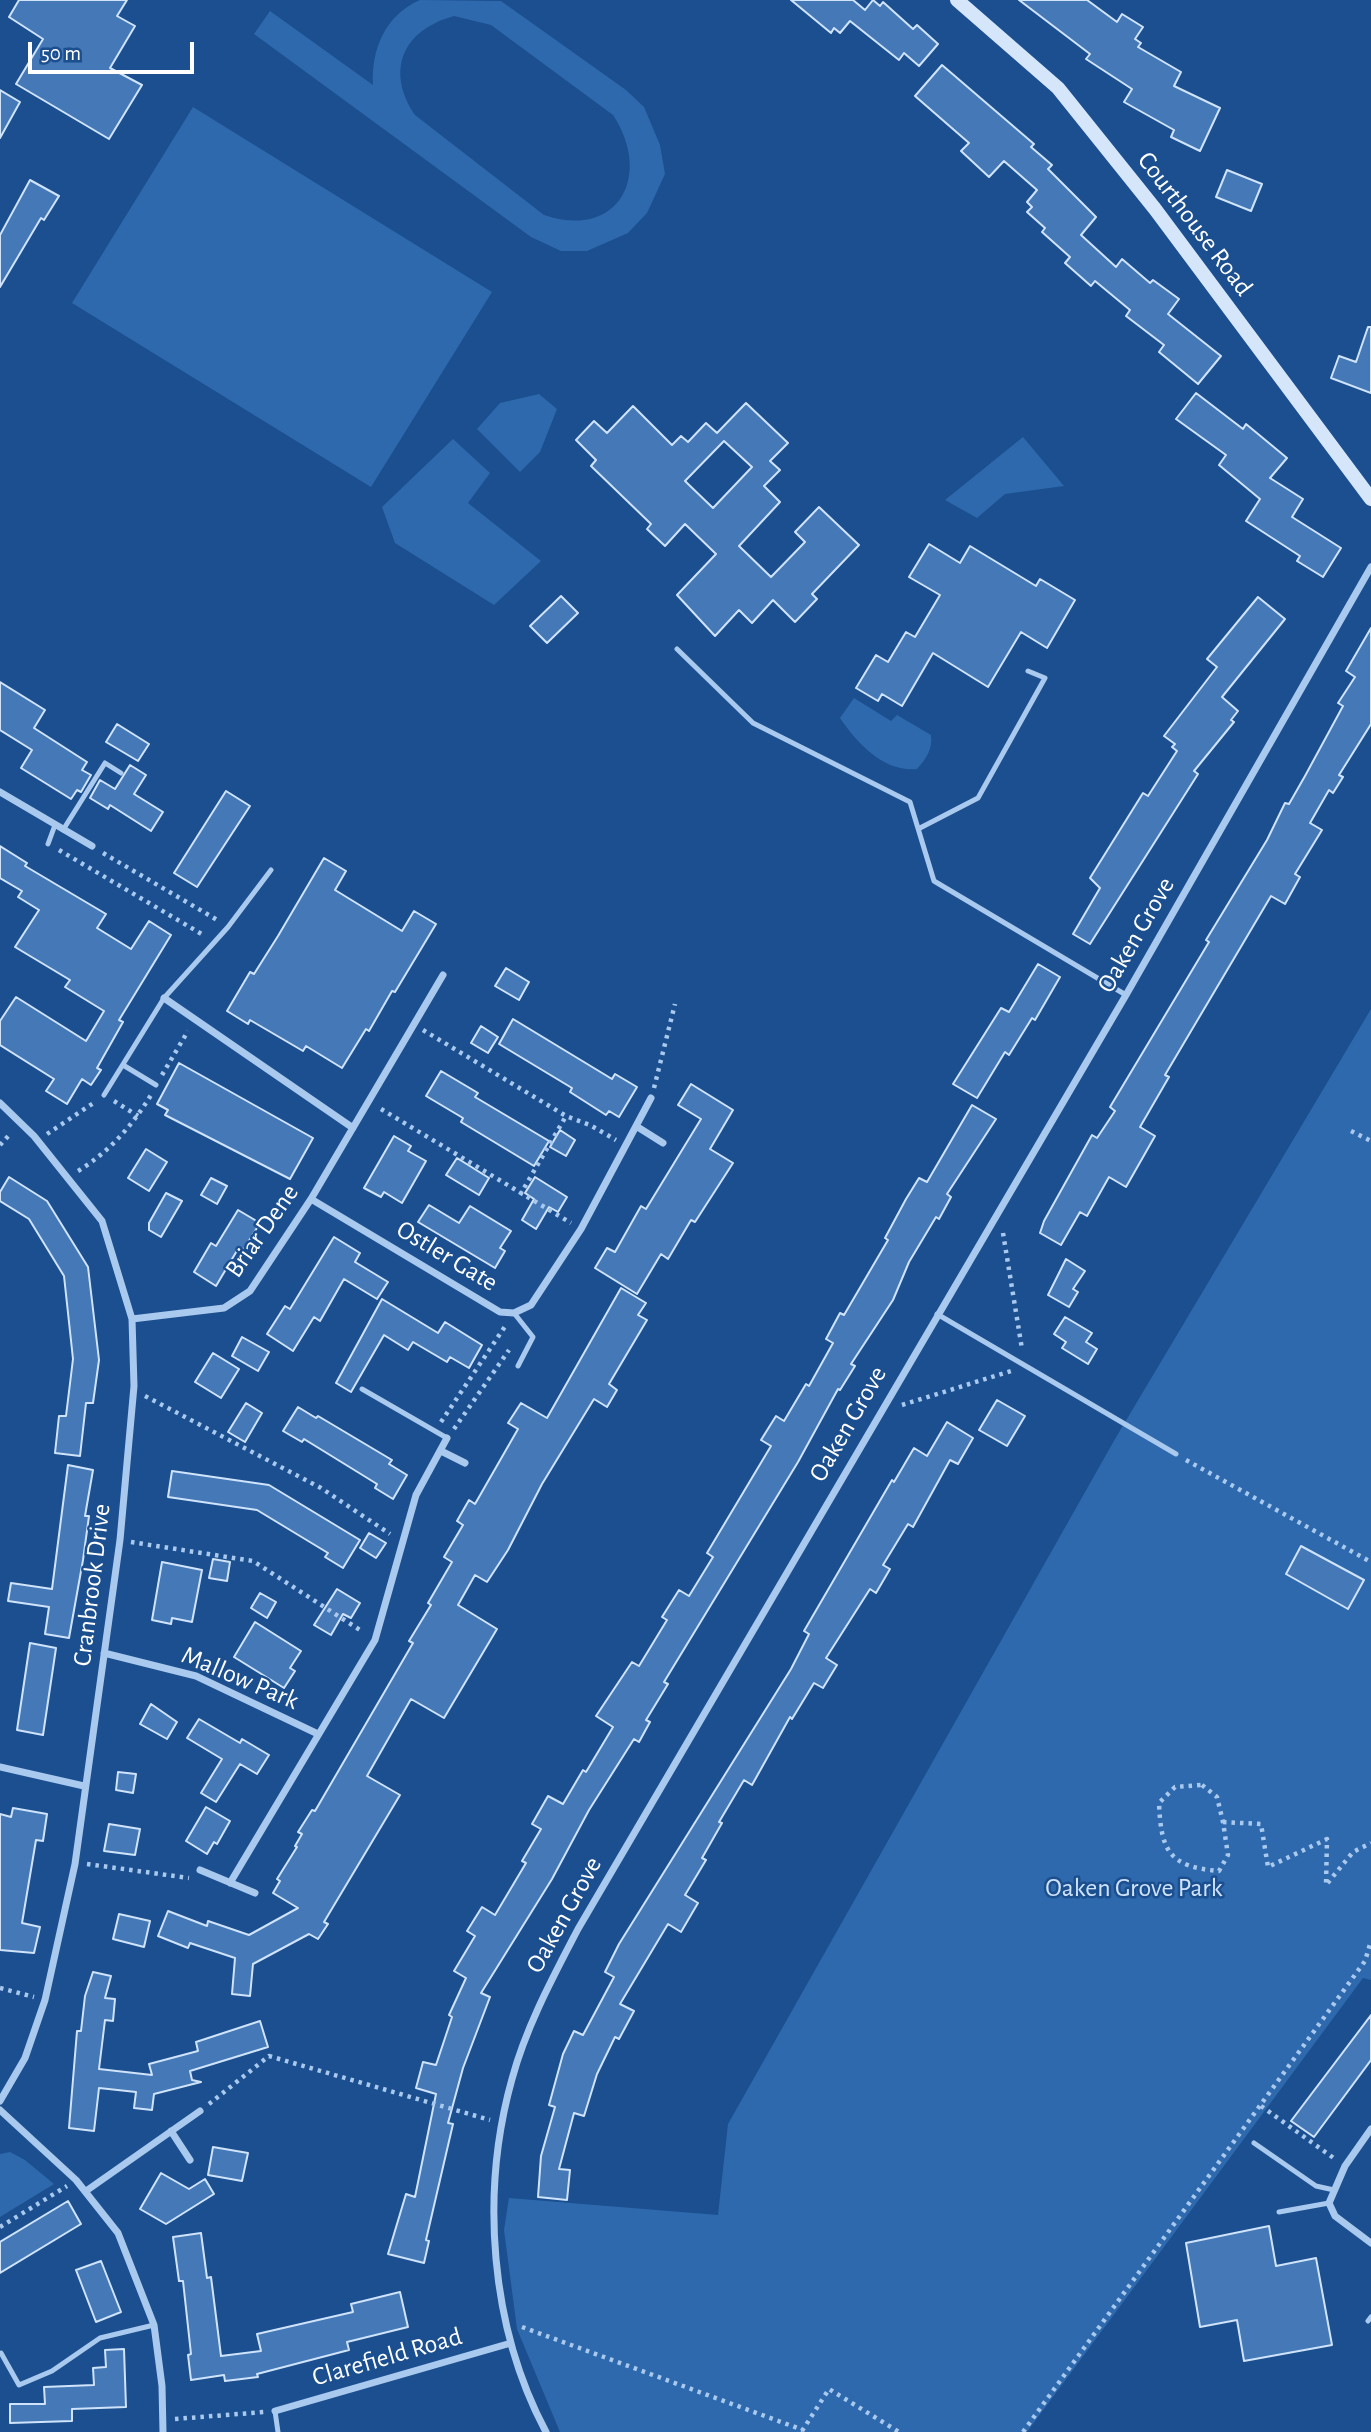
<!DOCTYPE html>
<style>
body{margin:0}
#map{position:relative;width:1371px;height:2432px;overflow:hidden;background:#1b4f8f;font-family:"Alegreya Sans",sans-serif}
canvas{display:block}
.scale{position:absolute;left:28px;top:42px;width:166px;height:32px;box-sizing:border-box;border:4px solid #fff;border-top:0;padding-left:9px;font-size:21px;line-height:24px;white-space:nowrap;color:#fff;-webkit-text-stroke:5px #1b4f8f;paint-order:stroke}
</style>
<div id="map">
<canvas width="1371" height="2432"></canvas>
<div class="scale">50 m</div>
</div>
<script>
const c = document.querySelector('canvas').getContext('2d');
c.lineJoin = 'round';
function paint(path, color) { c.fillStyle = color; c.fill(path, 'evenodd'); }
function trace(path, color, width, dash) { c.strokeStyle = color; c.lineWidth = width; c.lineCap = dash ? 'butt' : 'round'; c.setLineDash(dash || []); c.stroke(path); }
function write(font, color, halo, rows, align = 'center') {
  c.font = font + ' "Alegreya Sans",sans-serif'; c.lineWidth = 5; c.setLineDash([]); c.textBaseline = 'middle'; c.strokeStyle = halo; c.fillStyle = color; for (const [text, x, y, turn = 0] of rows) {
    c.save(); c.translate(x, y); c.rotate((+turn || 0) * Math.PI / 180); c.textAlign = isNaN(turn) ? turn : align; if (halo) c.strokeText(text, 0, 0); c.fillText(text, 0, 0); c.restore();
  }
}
const green = new Path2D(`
 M420,0L501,1L626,90L644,107L660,145L665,174L647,213L628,233L587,251H561L531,237L254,34L270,11L373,85C371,50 385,15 420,0ZM454,16L491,25L613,115C653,176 618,240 544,215L415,115C385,70 403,30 454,16Z
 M193,107L492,292L371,487L72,303Z
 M539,394L557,409L540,452L520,472L477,429L500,403Z
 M1023,437L1064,486L1005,494L977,518L945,500Z
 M453,439L490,473L468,503L541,561L494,605L395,543L382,507Z
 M854,698L891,721L897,715L931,735C933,749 926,759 917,769C883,772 858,744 840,718Z
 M1371,1009V1980L1363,1978L1027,2432H560L517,2329L504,2230L509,2198L718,2215L728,2124L1115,1439Z
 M10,2152L25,2160L54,2184L0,2217V2154Z`);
const building = new Path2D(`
 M19,0H127L117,16L135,26L110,68L142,85L109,139L16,84L43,39L9,17Z
 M791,0H853L865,10L873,0L880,6L883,2L913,29L917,25L938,44L919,66L904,53L899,60L850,21L840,33L834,28L831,33Z
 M1019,0H1087L1117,22L1122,14L1143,27L1135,39L1141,43L1138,47L1181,72L1174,86L1220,108L1200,151L1171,137L1174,130L1124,102L1132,89L1086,59L1090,54Z
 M942,65L1034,144L1031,147L1052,165L1048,169L1096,217L1081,235L1116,267L1122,259L1150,283L1153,280L1179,299L1168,314L1221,356L1198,384L1159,352L1164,345L1126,316L1130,310L1095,281L1091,286L1065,263L1070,257L1042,232L1045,228L1027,212L1032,207L1027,202L1037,190L1004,161L989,177L961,151L969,143L915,96Z
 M0,90L20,102L0,138Z
 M1227,170L1262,184L1251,211L1216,197Z
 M30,180L59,196L44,220L41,218L0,287V235Z
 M1368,327H1371V393L1331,378L1339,356L1356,362Z
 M1196,393L1243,429L1246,424L1287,458L1270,478L1303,499L1292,517L1341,548L1323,577L1297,561L1300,556L1246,521L1260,499L1219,465L1226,455L1176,419Z
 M746,403L788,443L770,461L780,470L764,486L780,502L739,546L771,577L805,542L795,532L819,507L859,545L812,594L817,599L795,622L773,600L752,623L739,610L715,636L677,595L716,554L685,524L665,546L647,529L651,524L591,466L596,460L576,440L594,421L607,433L633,406L672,445L681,436L688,442L706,423L717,433ZM724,441L752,467L713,508L685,481Z
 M929,544L960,563L970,546L1036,586L1040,579L1075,600L1047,648L1021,632L988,687L933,653L902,706L882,694L878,701L856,688L876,655L888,662L906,632L915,637L940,595L909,577Z
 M561,596L578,613L547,643L530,626Z
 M1258,597L1285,619L1222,697L1238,711L1231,720L1234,722L1194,771L1198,774L1090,944L1073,934L1100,888L1090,878L1143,793L1148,796L1177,751L1172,747L1175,744L1164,736L1217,667L1207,659Z
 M1371,628V724L1339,775L1343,777L1333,793L1329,790L1310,823L1322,830L1295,874L1300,877L1285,904L1271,896L1165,1075L1169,1077L1140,1127L1155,1136L1126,1187L1109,1177L1087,1216L1080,1212L1061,1245L1040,1233L1044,1221L1092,1135L1097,1138L1115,1111L1110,1107L1209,942L1206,940L1267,840L1285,803L1289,804L1305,776L1343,706L1338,703L1355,677L1346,671Z
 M0,682L45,710L34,728L87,762L82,770L91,775L81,792L77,790L71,799L21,768L32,750L0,730Z
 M117,724L149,744L138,761L106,742Z
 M130,765L146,775L134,794L163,812L151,831L110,805L108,809L90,798L100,780L115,789Z
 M226,791L250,806L197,887L174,873Z
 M0,846L27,863L25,866L106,914L97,928L131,949L149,921L171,935L119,1020L123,1022L97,1068L101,1070L91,1085L82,1079L67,1104L46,1091L54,1079L0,1045V1021L16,997L86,1041L104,1011L65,987L70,980L15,947L39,910L18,897L22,891L0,878Z
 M324,858L346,871L335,890L402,931L414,911L436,924L395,992L392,991L369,1031L366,1029L342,1068L306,1046L303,1051L250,1020L248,1024L227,1011L250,972L254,974L278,936Z
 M1038,964L1060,977L1035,1020L1032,1018L1009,1055L1005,1052L977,1098L953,1084L1001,1008L1009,1012Z
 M506,968L529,982L519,1000L495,986Z
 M513,1019L612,1079L615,1074L637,1087L619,1117L609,1111L606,1115L570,1092L572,1088L499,1044Z
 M481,1026L498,1037L488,1053L471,1043Z
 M179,1063L313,1138L290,1179L165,1115L168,1110L157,1104Z
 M441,1071L478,1093L475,1097L549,1141L534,1166L461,1122L463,1118L426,1096Z
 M691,1084L733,1110L710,1149L733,1163L695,1222L691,1220L668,1259L661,1254L637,1294L595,1268L607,1248L615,1252L641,1206L646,1209L701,1119L678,1105Z
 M972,1105L996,1119L947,1194L951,1197L939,1219L936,1217L909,1262L893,1300L851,1364L855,1366L840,1390L838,1389L798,1462L664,1682L668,1684L646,1720L650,1722L639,1742L634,1739L589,1810L552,1879L481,1993L490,1997L463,2068L448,2123L453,2124L426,2240L429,2241L424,2263L388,2254L406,2194L415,2197L436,2094L416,2088L423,2062L436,2065L452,2017L449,2015L466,1978L454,1971L475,1936L467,1931L482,1907L495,1915L526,1863L522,1861L541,1829L532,1824L548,1796L563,1804L583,1770L586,1772L613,1727L596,1716L632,1662L639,1666L667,1620L662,1617L679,1590L689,1596L713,1557L707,1553L771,1446L761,1440L776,1416L784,1421L806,1384L809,1386L833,1343L826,1339L840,1313L844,1315L888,1240L885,1238L906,1199L919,1178L927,1182Z
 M560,1130L575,1140L566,1156L550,1147Z
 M394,1136L411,1146L408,1151L426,1161L402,1203L384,1192L381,1197L364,1188Z
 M146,1149L167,1162L149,1191L128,1178Z
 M457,1158L489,1178L479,1195L446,1175Z
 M9,1177L47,1201L88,1267L99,1360L93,1403H86L80,1456L55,1453L59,1416H66L73,1359L64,1276L29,1219L0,1201V1192Z
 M535,1177L567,1197L558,1212L549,1207L536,1229L522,1220L534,1199L525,1193Z
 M211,1178L227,1186L217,1204L201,1195Z
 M166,1193L182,1201L161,1237L149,1230V1223Z
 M429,1205L459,1223L470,1206L511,1231L500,1248L505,1251L495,1268L418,1222Z
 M238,1210L260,1223L242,1252L238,1249L216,1286L194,1272L211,1243L216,1246Z
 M334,1237L360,1253L355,1262L388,1282L377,1299L344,1279L320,1321L314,1317L293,1351L267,1334L285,1306L290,1309Z
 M1066,1259L1085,1271L1073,1289L1078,1292L1069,1307L1048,1295Z
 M621,1288L646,1303L638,1315L647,1320L609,1384L617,1390L607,1407L594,1399L542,1484L508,1550L487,1582L475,1575L458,1605L497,1629L444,1718L411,1699L367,1776L400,1795L324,1922L328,1924L318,1939L309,1934L253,1964L250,1996L232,1994L235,1958L190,1943L188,1948L158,1936L168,1911L207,1926L208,1921L249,1935L298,1908L273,1893L280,1881L277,1879L297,1847L295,1846L302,1834L298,1832L312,1810L315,1811L413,1643L409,1641L431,1605L428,1603L452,1562L444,1557L463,1525L457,1521L469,1500L475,1504L518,1429L508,1423L521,1403L547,1418Z
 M382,1299L438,1333L445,1322L482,1345L469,1368L450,1357L447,1362L413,1342L408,1350L384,1335L351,1392L336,1383Z
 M1065,1317L1092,1333L1086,1342L1097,1349L1088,1364L1062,1348L1066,1342L1054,1334Z
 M242,1337L269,1352L258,1371L232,1356Z
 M213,1353L239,1369L221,1398L195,1382Z
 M997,1400L1025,1416L1007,1446L979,1430Z
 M246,1403L262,1413L245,1442L228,1432Z
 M298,1407L316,1418L318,1416L392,1460L389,1464L407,1475L393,1499L375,1488L377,1484L304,1439L302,1442L283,1431Z
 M947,1422L973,1438L958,1464L950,1460L913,1527L908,1524L883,1565L890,1569L876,1593L870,1589L826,1658L837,1665L823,1688L814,1683L792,1719L790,1717L752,1785L744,1780L719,1822L722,1823L702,1858L706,1860L685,1895L698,1903L681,1932L668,1924L620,2004L634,2011L619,2039L615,2037L597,2074L584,2116L574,2113L559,2169L570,2170L567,2200L538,2197L541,2156L555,2107L549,2105L563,2054L574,2031L583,2035L614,1977L605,1972L619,1944L791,1669L809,1634L804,1631L892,1480L894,1482L914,1448L927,1456Z
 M68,1465L93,1470L85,1516H89L83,1560L69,1638L45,1634L49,1607L8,1601L11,1583L52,1589Z
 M172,1471L269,1485L360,1540L343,1568L325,1557L328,1553L257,1510L168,1497Z
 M369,1533L386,1543L376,1558L360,1548Z
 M1301,1546L1364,1580L1348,1609L1286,1574Z
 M213,1559L230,1562L227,1581L209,1578Z
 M162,1562L202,1570L192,1622L172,1618L171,1624L152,1620Z
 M337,1589L360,1603L351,1618L343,1614L331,1635L314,1625Z
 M260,1593L276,1602L267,1618L251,1608Z
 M255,1622L301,1651L290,1668L295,1671L284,1688L234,1657Z
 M30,1643L56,1648L43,1735L17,1730Z
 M151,1704L177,1722L167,1739L140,1724Z
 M199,1719L240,1743L242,1739L269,1755L257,1774L240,1764L216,1802L201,1793L222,1759L187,1738Z
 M118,1772L136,1774L133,1793L116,1790Z
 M206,1807L230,1821L217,1844L214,1842L207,1854L186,1841Z
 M13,1808L47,1814L43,1841L36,1840L22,1923L40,1927L34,1953L0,1950V1814L11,1817Z
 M109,1824L140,1829L135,1855L104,1851Z
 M119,1914L150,1921L144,1947L113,1939Z
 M93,1972L111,1976L105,1998L115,1999L113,2021L105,2020L99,2069L152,2075L149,2064L198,2051L196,2042L260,2021L268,2047L190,2071L192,2080L201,2082L154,2094L152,2110L134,2108L136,2092L99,2088L94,2131L69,2128L77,2031H81L85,1996Z
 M1371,2015V2060L1314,2137L1291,2121Z
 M213,2147L248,2153L242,2181L208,2175Z
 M161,2173L189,2189L205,2179L214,2194L166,2224L140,2209Z
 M68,2201L81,2224L0,2273V2242Z
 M1269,2226L1276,2266L1316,2258L1332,2345L1244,2361L1237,2320L1200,2327L1186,2243Z
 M201,2233L207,2278L211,2277L221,2356L261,2351L257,2334L353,2312L351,2304L400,2292L408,2327L347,2342L349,2350L257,2374L258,2377L225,2381L224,2375L191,2380L188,2355L191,2354L183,2281H179L173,2237Z
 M101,2261L121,2312L96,2322L76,2270Z
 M124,2349L126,2407L72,2409V2421L10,2423V2404H45L44,2387L94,2385L93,2368L106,2367L105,2350Z`);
const path = new Path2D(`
 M59,850L205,936
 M103,853L219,921
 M423,1030L566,1116L590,1125L616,1140
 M162,1075L188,1031
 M654,1088L675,1004
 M114,1101L138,1116
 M381,1109L571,1223
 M1351,1131L1371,1141
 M47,1134L95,1102
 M0,1145L11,1133
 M78,1171C109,1152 132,1126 151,1095
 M520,1195L566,1116
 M1003,1233L1022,1349
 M145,1396L321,1488L390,1534
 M902,1405L1011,1371
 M441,1422L506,1325
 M454,1429L509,1350
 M1186,1460L1371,1562
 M131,1542L253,1561L363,1632
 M1202,1785L1217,1797L1223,1822L1228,1855L1219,1871C1169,1867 1161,1851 1159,1803L1175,1787Z
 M1223,1822L1261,1824L1268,1867L1327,1839L1326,1885L1353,1852L1371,1843
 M87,1864L189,1878
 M0,1988L34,1997
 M209,2104L269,2056L490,2120
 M1261,2106L1335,2159
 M0,2227L67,2186
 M522,2327L803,2430
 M175,2419L264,2412
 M802,2431L829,2389L899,2432
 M1023,2432L1365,1961L1371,1941`);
const lane = new Path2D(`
 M677,649L753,723L910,802L934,881L1126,995
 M920,828L978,798L1045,678L1028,671
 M63,830L105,763L121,773
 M48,844L55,825
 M123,1065L156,1085
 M104,1095L164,998L228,927L271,870
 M514,1313L533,1337L518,1366
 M937,1314L1176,1454
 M362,1389L447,1438
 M1254,2143L1316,2186L1334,2190
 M1279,2212L1329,2203
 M1368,2321L1371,2317
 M1,2353L19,2385L52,2371L100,2338L154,2325
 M275,2411L278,2432`);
const street = new Path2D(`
 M0,792L92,846
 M164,998L353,1128
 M0,1103L34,1136L102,1221L132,1319L134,1386L120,1540L75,1864L45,2000L25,2058L0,2101
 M636,1126L663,1143
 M311,1199L500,1312L514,1313L531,1305L581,1229L651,1098
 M132,1319L224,1308L250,1291L311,1199L443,975
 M441,1451L465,1463
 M104,1653L196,1676L318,1734
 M0,1767L84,1786
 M200,1870L255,1893
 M230,1883L375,1640L416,1495L447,1438
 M0,2110L76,2180L118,2233L154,2325L162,2386L163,2432
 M1371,2129L1345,2166L1329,2203L1335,2216L1371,2243
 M171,2131L190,2160
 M86,2191L200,2111
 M275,2411L511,2343
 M546,2432C490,2327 480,2193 512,2079C526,2027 553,1977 578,1929L1126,995L1371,567`);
const secondary = new Path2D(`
 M957,0L1058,88L1155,209L1371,499`);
const streetNames = [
 ["Courthouse Road",1195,224,53],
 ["Oaken Grove",1136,935,-60],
 ["Briar Dene",262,1231,-55],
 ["Ostler Gate",447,1256,31],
 ["Oaken Grove",848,1424,-60],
 ["Cranbrook Drive",92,1585,-83],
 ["Mallow Park",240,1678,23],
 ["Oaken Grove",564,1915,-61],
 ["Clarefield Road",387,2357,-16]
];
const parkNames = [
 ["Oaken Grove Park",1134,1888]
];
paint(green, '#2e69ad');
paint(building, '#4478b7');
trace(building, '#cfe3fa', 2);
trace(path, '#a9c9ee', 4.5, [3.5, 5]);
trace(lane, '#a9c9ee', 5);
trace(street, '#a9c9ee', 7);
trace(secondary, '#d6e6fa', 14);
write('26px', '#fff', '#1b4f8f', streetNames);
write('26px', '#cfe3fa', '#1b4f8f', parkNames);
</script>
